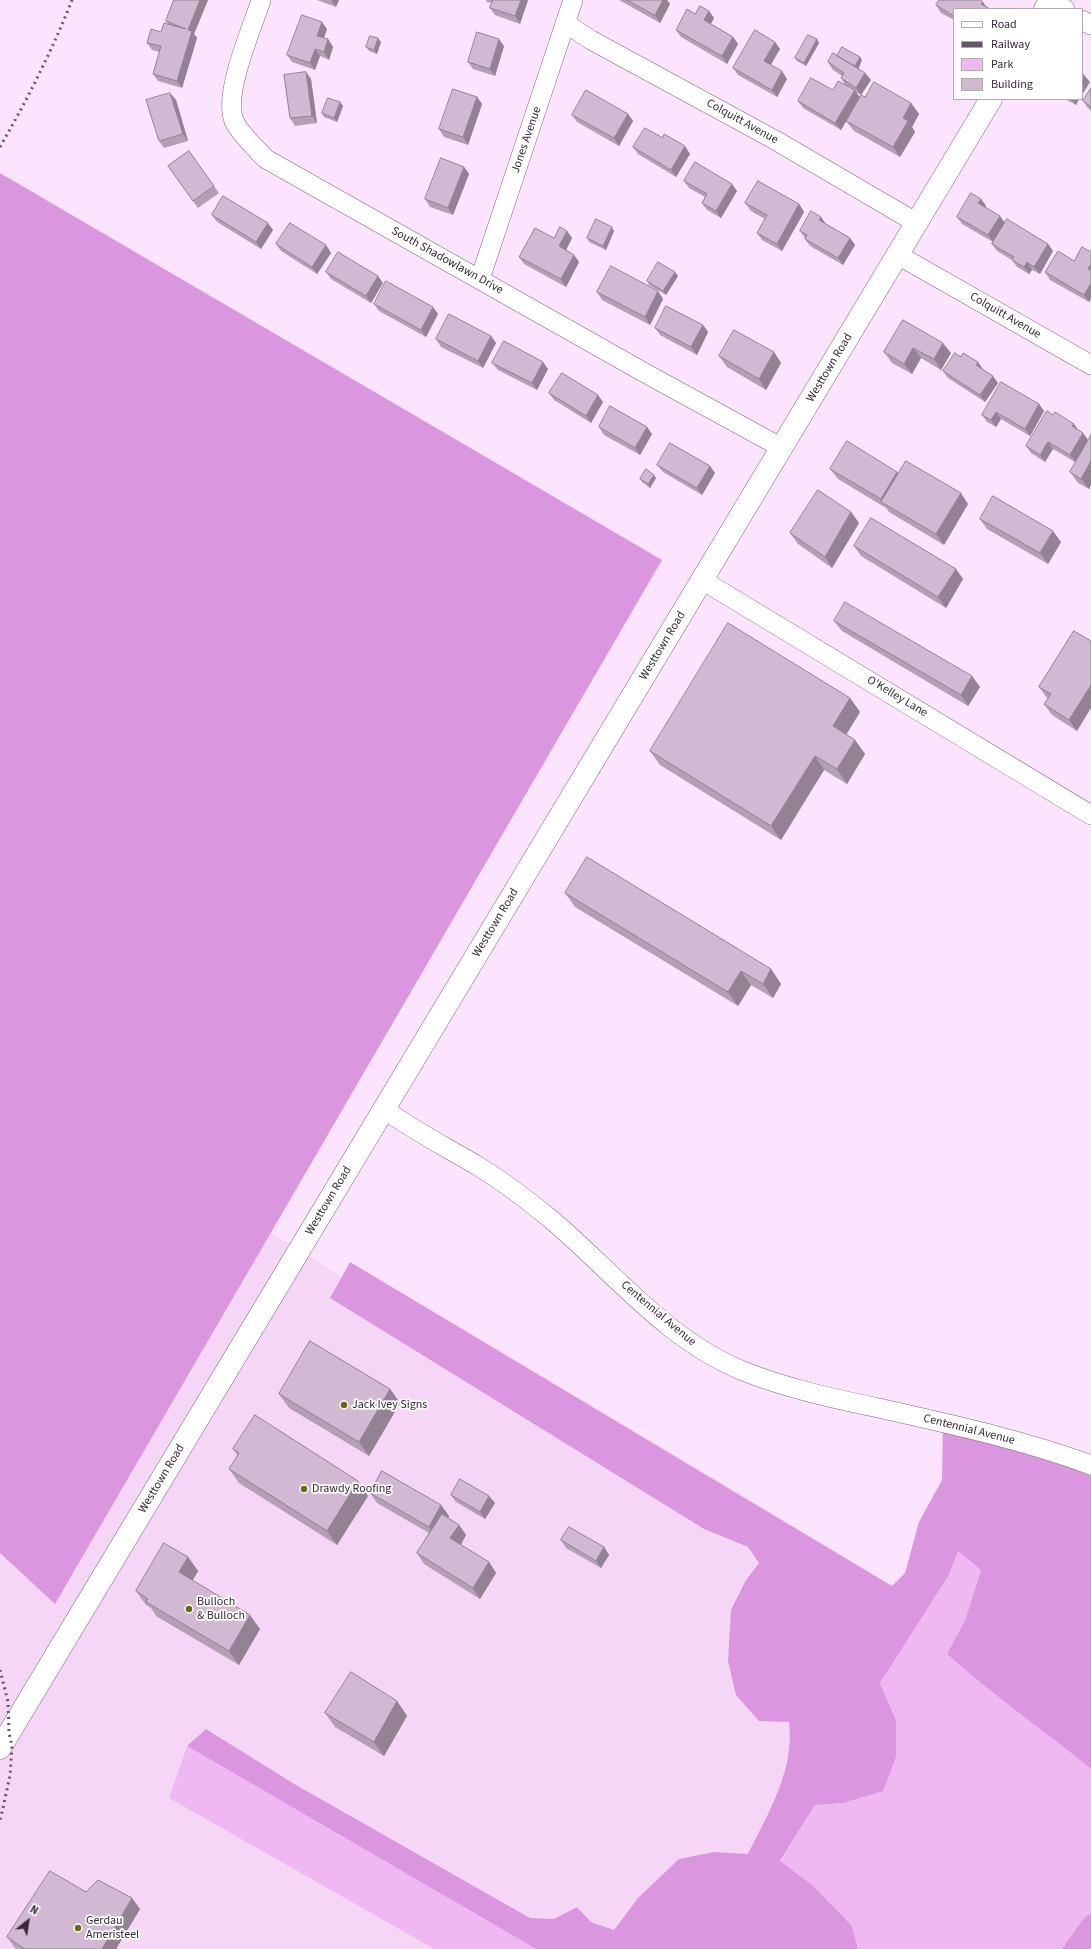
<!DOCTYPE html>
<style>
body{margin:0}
#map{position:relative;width:1091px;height:1949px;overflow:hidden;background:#fce3fe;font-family:"Source Sans 3",sans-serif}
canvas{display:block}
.legend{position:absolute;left:953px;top:8px;width:130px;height:92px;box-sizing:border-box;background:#fff;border:1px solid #aeaaae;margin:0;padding:5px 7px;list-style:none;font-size:12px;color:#342a35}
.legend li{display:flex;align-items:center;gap:8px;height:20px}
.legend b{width:20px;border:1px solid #aeaaae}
.north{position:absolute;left:8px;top:1901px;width:40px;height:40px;-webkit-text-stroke:3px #fff;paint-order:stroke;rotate:30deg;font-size:11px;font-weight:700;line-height:16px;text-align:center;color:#342a35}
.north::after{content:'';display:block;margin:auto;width:14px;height:18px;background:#342a35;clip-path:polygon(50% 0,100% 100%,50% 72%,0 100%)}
</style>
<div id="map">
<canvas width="1091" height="1949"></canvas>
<ul class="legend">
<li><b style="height:5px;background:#fff"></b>Road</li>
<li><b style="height:5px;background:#655766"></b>Railway</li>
<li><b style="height:11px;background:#efb8f2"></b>Park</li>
<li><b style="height:11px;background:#d2b9d3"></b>Building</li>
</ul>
<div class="north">N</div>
</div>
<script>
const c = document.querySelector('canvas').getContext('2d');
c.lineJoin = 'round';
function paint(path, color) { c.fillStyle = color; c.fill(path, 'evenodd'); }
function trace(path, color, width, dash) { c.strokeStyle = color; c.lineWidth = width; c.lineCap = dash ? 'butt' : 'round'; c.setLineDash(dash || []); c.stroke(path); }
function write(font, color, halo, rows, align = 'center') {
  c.font = font + ' "Source Sans 3",sans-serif'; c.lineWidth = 3.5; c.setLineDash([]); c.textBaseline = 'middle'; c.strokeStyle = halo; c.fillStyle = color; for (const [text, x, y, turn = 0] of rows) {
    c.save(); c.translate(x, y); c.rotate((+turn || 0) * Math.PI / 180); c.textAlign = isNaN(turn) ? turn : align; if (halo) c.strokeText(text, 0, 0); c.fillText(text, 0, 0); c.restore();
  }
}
const built = new Path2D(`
 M271,1232L342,1277L330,1298L704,1529L748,1547L759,1563L746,1580L789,1722L791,1739L783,1782L748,1855L714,1852L638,1898L614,1930L591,1922L577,1907L554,1919L530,1918L296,1785L206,1729L187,1746L169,1798L434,1949H0V1553L55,1603Z`);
const green = new Path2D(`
 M958,1551L981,1570L965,1620L947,1654L1091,1769V1949H858L852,1926L780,1862L815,1805L843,1803L896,1720L880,1683L949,1575Z
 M187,1746L536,1949H434L169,1798Z`);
const forest = new Path2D(`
 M0,173L662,560L55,1604L0,1553Z
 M350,1262L892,1586L905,1573L919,1522L942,1480L943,1423L1091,1465V1769C1043,1730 993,1695 947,1654L965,1620L981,1570L958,1551L949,1575L880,1683L896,1720V1757L883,1791L843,1803L815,1805L780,1861L813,1886L852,1926L858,1949H536L187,1746L206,1729L296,1785L530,1918L554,1919L577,1907L591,1922L614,1930L638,1898L679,1859L714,1852L748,1854C768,1813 795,1770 789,1722L759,1721L736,1695L728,1661L731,1610L746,1580L759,1563L748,1547L704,1529L330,1298Z
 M1091,1913V1949H1062L1084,1918Z`);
const street = new Path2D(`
 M261,0C252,29 223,93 234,121C239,132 257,150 266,159L645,373L782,448
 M1052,0L1065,9
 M1082,20L1091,25
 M565,23L591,40L775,140L917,223
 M898,255L1091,365
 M480,279L573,0
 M702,580L1091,815
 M384,1109C414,1131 446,1147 478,1166C504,1182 529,1201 553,1221C614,1273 667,1340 743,1371C788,1389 836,1399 883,1409C953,1425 1024,1440 1091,1465`);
const secondary = new Path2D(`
 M1045,9L1051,0
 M0,1748L991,99`);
const rail = new Path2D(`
 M0,147C27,100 52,51 72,0
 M0,1670L8,1702L9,1733L12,1746L10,1776L0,1821`);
const wall = new Path2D(`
 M174,0H208L194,34L197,38L182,88L158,81L153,74L159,52L152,50L147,43L161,32L168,24L166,21Z
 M317,0H339L336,7Z
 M486,0H528L520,24L495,15L490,8L492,3L487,2Z
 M619,0H667L670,4L660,23Z
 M936,5L987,8L954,9V20L941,13Z
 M709,11L714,18L711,24L733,37L738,44L727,64L681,37L676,30L695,14Z
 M327,29L324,38L328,39L333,47L329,60L320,56L315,70L292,62L287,55Z
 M381,42L377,54L369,51L366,47Z
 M775,42L780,49L770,65L787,79L777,97L738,75L733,68Z
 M819,43L806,66L797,61L795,58Z
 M504,46L495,76L473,69L468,62Z
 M837,56L862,60L858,69L865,73L871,80L861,95L856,92L860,97H865L911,103L919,114L912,127L915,132L900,157L854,131L846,121L851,112L841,130L803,108L798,101L833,90L845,85L841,78L842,76L833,70L828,62Z
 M306,72L311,79L317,123L295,126L290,118Z
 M1091,88V111L1088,108L1083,101Z
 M170,93L176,100L188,141L164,148L159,141Z
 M477,97L482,104L468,145L444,137L439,129Z
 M1065,99H1079L1076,105Z
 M343,106L337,122L324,117L322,113Z
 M628,114L633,121L619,146L577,122L572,115Z
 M663,138L690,154L676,177L638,154L633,147Z
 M189,151L219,193L198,208L168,166Z
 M464,167L469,174L453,215L430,207L425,199Z
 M684,181L737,191L721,218L707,210L702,203L705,197L689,188Z
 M981,199L986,206L985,207L1004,222L1048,244L1053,251L1040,274L1032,270L1029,274L1017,267L1012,260L997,251L992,244L993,242L962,224L957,217Z
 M745,203L799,204L804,212L782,251L762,240L757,233L765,219L751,211Z
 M212,215L273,230L261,249L217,222Z
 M826,224L850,238L855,245L843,265L810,246L805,239V238L800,231Z
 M567,231L572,238L566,250L574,255L579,262L566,287L524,264L519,257Z
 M614,231L606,250L589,242L587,238Z
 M276,244L326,245L331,253L317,274L281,251Z
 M1074,261L1089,302L1050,280L1045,272Z
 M326,272L383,283L371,303L331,279Z
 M678,276L666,295L649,285L647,281Z
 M658,291L663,299L650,325L602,300L597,292Z
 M374,304L438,314L426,337L379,311Z
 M903,320L951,353L941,370L921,358L912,374L892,363L884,352Z
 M703,325L708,332L697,355L660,335L655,328Z
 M491,336L496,343L483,368L441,347L436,339Z
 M774,352L781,363L766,390L727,367L719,356Z
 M492,363L548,369L537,390L498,370Z
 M983,369L998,383L985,402L948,378L943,371Z
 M549,393L603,402L591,423L554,400Z
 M1039,404L1044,411L1030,436L1001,419L996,427L987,422L982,415Z
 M599,427H647L652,434L640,455L604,435Z
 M1077,429L1083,433L1088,440L1091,435V485L1089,489L1078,483L1070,472L1083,450L1075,462L1053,449L1045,462L1031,453L1026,446Z
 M657,465L710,466L715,473L702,495L663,472Z
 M830,469L897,472L898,474L968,504L944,545L889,512L886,508L838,479Z
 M656,478L650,488L642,482L640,479Z
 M851,512L859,523L832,568L798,544L790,533Z
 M980,519L1061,542L1048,564L987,529Z
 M854,546L956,569L963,579L946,608L861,556Z
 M834,621L972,676L980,687L968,706L842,631Z
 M1074,631L1077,731L1052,715L1044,704L1048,698H1047L1039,687Z
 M850,698L860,712L846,734L855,740L865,754L847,784L824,770L781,840L660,765L650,751Z
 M565,893L771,969L781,984L773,998L751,985L738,1006L575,907Z
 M390,1389L400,1403L369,1456L289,1408L279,1394Z
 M233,1449L368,1496L337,1545L239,1483L229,1469L238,1456Z
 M370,1493L441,1505L449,1516L448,1518L459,1525L466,1535L461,1545L489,1562L496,1573L480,1599L424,1564L417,1553L429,1533L377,1503Z
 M451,1495L495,1503L485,1519L456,1502Z
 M561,1540L604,1547L609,1555L601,1568L566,1548Z
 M188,1557L198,1571L192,1580L260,1629L239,1665L156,1616L151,1608L146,1605L136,1591Z
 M397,1701L407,1716L384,1756L335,1727L325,1713Z
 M86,1892L140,1909L116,1949H17L15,1948L7,1937Z`);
const shadedWall = new Path2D(`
 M200,0H208L194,34L197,38L182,88L177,81L188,30Z
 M331,0H339L336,7Z
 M521,0H528L520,24L515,16Z
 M663,0H667L670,4L660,23L655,15Z
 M983,2L988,9L981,4Z
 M709,11L714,18L709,27L704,20Z
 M322,22L327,29L322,43L317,36Z
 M733,37L738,44L727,64L722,56Z
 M378,38L381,42L377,54L374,50Z
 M328,39L333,47L329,60L324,52Z
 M499,39L504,46L495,76L490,69Z
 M817,39L819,43L806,66L804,63Z
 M775,42L780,49L769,68L764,61Z
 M315,49L320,56L315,70L310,63Z
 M860,57L862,60L858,70L855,66Z
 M782,71L787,79L777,97L772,90Z
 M306,72L311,79L317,123L312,116Z
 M865,73L871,80L861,95L856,88Z
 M1084,75L1090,82L1082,95V79Z
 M855,90L860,98L841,130L835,123Z
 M170,93L176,100L188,141L183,134Z
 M477,97L482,104L468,145L463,137Z
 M1071,99H1079L1076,105Z
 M340,102L343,106L337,122L334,118Z
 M911,103L919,114L912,127L915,132L900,157L893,147L903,118Z
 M628,114L633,121L619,146L614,138Z
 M685,146L690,154L676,177L671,170Z
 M464,167L469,174L453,215L448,208Z
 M732,184L737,191L721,218L716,211Z
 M981,199L986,206L983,210L978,203Z
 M799,204L804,212L782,251L777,244Z
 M1000,216L1005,223L993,242L988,235Z
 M821,217L826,224L819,220Z
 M268,223L273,230L261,249L256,242Z
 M612,227L614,231L606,250L603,246Z
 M567,231L572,238L564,254L559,246Z
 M850,238L855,245L843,265L838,258Z
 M1048,244L1053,251L1040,274L1034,267Z
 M326,245L331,253L317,274L312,267Z
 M574,255L579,262L566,287L561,279Z
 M1027,262L1032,270L1029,274L1024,267Z
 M1091,264V273L1088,269Z
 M675,272L678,276L666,295L663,291Z
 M378,276L383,283L371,303L366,296Z
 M1091,283V299L1089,302L1084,295Z
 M658,291L663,299L650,325L645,317Z
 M433,307L438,314L426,337L421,330Z
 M703,325L708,332L697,355L691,347Z
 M491,336L496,343L483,368L478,361Z
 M943,343L951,353L941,370L934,359Z
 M913,348L921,358L912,374L904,364Z
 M774,352L781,363L766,390L759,379Z
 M543,362L548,369L537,390L532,383Z
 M978,362L983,369L976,365Z
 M993,376L998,383L985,402L980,395Z
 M598,395L603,402L591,423L586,416Z
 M1039,404L1044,411L1030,436L1025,429Z
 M996,412L1001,419L996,427L991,420Z
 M1074,424L1079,431L1072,426Z
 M647,427L652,434L640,455L635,448Z
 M1083,433L1088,440L1075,462L1070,455Z
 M1048,442L1053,449L1045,462L1040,455Z
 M1091,461V485L1089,489L1081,479Z
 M710,466L715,473L702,495L697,488Z
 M897,472L905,483L884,503L881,499Z
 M654,475L656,478L650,488L648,484Z
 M961,493L968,504L944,545L936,534Z
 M851,512L859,523L832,568L825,557Z
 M1053,531L1061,542L1048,564L1040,553Z
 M956,569L963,579L946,608L938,597Z
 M972,676L980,687L968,706L961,695Z
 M1091,685V708L1077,731L1069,720Z
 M850,698L860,712L843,740L833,726Z
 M855,740L865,754L847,784L837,769Z
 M815,756L824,770L781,840L771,826Z
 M771,969L781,984L773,998L763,984Z
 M741,971L751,985L738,1006L728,992Z
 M390,1389L400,1403L369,1456L359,1442Z
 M358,1481L368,1496L337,1545L327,1531Z
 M489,1496L495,1503L485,1519L480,1512Z
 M441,1505L449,1516L436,1538L429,1527Z
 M459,1525L466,1535L458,1549L450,1538Z
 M604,1547L609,1555L601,1568L596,1561Z
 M188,1557L198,1571L189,1587L179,1572Z
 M489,1562L496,1573L480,1599L473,1588Z
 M250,1615L260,1629L239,1665L229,1651Z
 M397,1701L407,1716L384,1756L374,1742Z
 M132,1898L140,1909L116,1949H102Z`);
const building = new Path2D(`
 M174,0H200L188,30L192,31L177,81L153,74L161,46L147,43L151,29L161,32L164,23L186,29L166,21Z
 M493,0H521L515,16L490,8Z
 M627,0H663L655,15Z
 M939,0H980L983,2L981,4L990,9H954V16L936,5Z
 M700,6L709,11L704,20L733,37L722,56L676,30L687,9L695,14Z
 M302,15L322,22L317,36L328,39L324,52L315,49L310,63L287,55Z
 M755,30L775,42L764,61L782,71L772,90L733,68Z
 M477,32L499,39L490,69L468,62Z
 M808,35L817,39L804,63L795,58Z
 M370,36L378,38L374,50L366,47Z
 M842,47L860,57L855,66L837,56Z
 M833,53L865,73L856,88L841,78L844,73L828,62Z
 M306,72L312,116L290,118L284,75Z
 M1082,73L1084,75L1082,79Z
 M811,78L833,90L838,81L855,90L835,123L798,101Z
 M874,82L911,103L903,118L908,121L893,147L846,121L861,95L865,97Z
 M1091,88V107L1083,101Z
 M453,89L477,97L463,137L439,129Z
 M586,90L628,114L614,138L572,115Z
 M170,93L183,134L159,141L146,100Z
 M328,98L340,102L334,118L322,113Z
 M645,128L663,138L664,134L685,146L671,170L633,147Z
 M189,151L214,186L193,201L168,166Z
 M441,158L464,167L448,208L425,199Z
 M695,162L732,184L716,211L702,203L707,194L684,181Z
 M758,181L799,204L777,244L757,233L767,215L745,203Z
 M971,193L981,199L978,203L1000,216L988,235L957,217Z
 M223,196L268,223L256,242L212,215Z
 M811,211L821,217L819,220L850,238L838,258L805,239L807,235L800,231Z
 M596,219L612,227L603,246L587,238Z
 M1007,219L1048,244L1034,267L1027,262L1024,267L1012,260L1014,257L992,244Z
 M290,223L326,245L312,267L276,244Z
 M560,227L567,231L559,246L574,255L561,279L519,257L535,228L554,238Z
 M1082,247L1091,252V264L1088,269L1091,270V283L1084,295L1045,272L1058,251L1074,261Z
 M338,252L378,276L366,296L326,272Z
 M658,262L675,272L663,291L647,281Z
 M611,266L658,291L645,317L597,292Z
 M386,281L433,307L421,330L374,304Z
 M666,306L703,325L691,347L655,328Z
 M449,314L491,336L478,361L436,339Z
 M903,320L943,343L934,359L913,348L904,364L884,352Z
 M734,330L774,352L759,379L719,356Z
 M504,341L543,362L532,383L492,363Z
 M955,353L961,357L963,353L978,362L976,365L993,376L980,395L943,371Z
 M562,373L598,395L586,416L549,393Z
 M1001,382L1039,404L1025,429L996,412L991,420L982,415Z
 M610,406L647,427L635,448L599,427Z
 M1047,411L1053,415L1055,412L1074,424L1072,426L1083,433L1070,455L1048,442L1040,455L1026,446Z
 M1091,435V461L1081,479L1070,472Z
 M847,441L897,472L881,499L830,469Z
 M670,443L710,466L697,488L657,465Z
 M906,461L961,493L936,534L881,502Z
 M646,469L654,475L648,484L640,479Z
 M818,490L851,512L825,557L790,533Z
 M993,496L1053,531L1040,553L980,519Z
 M871,518L956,569L938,597L854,546Z
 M845,602L972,676L961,695L834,621Z
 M728,623L850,698L833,726L855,740L837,769L815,756L771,826L650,751Z
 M1074,631L1091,641V685L1069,720L1044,704L1051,694L1039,687Z
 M587,857L771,969L763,984L741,971L728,992L565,893Z
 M310,1341L390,1389L359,1442L279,1394Z
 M255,1415L358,1481L327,1531L229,1469L239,1453L233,1449Z
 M382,1471L441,1505L429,1527L370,1493Z
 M460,1479L489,1496L480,1512L451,1495Z
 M442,1514L459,1525L450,1538L489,1562L473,1588L417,1553Z
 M569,1527L604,1547L596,1561L561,1540Z
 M164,1543L188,1557L179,1572L250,1615L229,1651L146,1602L148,1599L136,1591Z
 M351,1672L397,1701L374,1742L325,1713Z
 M50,1871L86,1892L98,1880L132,1898L102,1949H25L7,1937Z`);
const markers = [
 [344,1405,4,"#656d13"],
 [304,1489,4,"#656d13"],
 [189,1609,4,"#656d13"],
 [78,1928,4,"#656d13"]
];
const streetNames = [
 ["Colquitt Avenue",742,122,29],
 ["Jones Avenue",527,140,-71],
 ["South Shadowlawn Drive",447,261,29],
 ["Colquitt Avenue",1005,316,30],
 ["Westtown Road",830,368,-59],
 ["Westtown Road",663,646,-59],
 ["O'Kelley Lane",897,697,31],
 ["Westtown Road",496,923,-59],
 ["Westtown Road",329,1201,-59],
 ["Centennial Avenue",658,1314,40],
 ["Centennial Avenue",969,1430,14],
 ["Westtown Road",162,1479,-59]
];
const poiNames = [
 ["Jack Ivey Signs",352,1405],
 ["Drawdy Roofing",312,1489],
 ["Bulloch",197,1602],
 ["& Bulloch",197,1616],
 ["Gerdau",86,1921],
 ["Ameristeel",86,1935]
];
paint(built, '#f5d6f6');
paint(green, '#efb8f2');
paint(forest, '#da96de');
trace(street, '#7e687f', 20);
trace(secondary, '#7e687f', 23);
trace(street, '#fff', 19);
trace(secondary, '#fff', 22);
trace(rail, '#655766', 3, [2, 4]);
paint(wall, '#b59fb5');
paint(shadedWall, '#938294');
paint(building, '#d2b9d3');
trace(building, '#938294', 1);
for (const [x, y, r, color] of markers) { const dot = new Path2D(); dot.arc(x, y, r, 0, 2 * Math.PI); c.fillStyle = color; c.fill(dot); trace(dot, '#fff', 1.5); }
write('12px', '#342a35', '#fff', streetNames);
write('12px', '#342a35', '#fff', poiNames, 'left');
</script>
